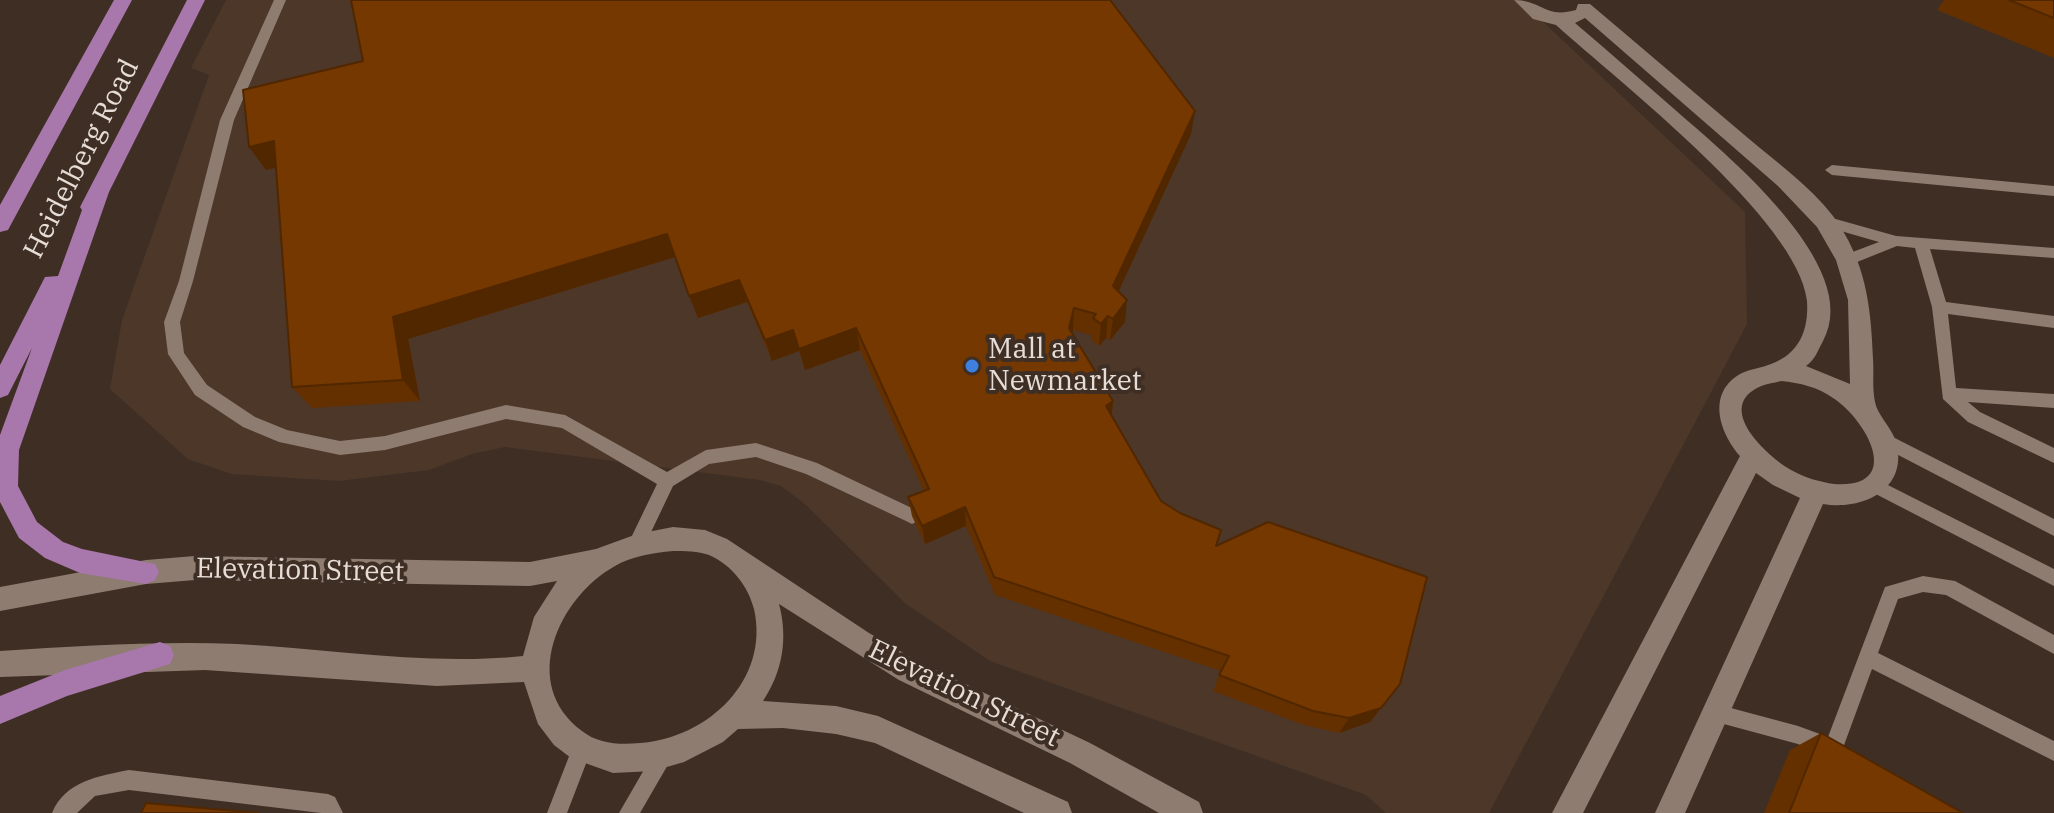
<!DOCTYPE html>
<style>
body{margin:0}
canvas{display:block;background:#3e2e24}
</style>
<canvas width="2054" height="813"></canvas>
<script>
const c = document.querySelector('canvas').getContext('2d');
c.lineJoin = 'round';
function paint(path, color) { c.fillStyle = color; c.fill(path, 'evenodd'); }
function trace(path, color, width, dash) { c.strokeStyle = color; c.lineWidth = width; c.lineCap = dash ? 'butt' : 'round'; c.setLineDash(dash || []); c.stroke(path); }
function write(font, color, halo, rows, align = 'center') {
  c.font = font + ' "IBM Plex Serif",serif'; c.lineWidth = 8; c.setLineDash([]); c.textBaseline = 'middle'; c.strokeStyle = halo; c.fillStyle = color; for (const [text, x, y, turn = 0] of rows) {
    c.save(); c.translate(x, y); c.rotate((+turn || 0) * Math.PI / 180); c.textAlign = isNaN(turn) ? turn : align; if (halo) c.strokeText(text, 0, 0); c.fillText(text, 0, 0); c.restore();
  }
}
const built = new Path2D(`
 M226,0H1520L1745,212L1747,324L1489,813H1386L1366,795L990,661L906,604L806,505L781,486L760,480L505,447L472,454L429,470L339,481L231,474L188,459L110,389L122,320L209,75L191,68Z`);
const service = new Path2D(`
 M274,0H286L234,120L193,281L180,322L184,353L207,385L255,417L287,430L340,441L385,436L506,405L565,415L667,472L706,450L756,443L817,463L918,511L921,516L918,521L912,524L906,521L806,474L756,457L709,464L673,486L643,549L637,552L631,549L628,544L657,484L562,428L506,419L385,450L340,455L279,442L243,427L195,395L168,354L164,322L179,281L220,120Z
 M1832,165L2054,186V196L1832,175L1825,170Z
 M1825,216L1896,236L2054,248V258L1930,249L1946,302L2054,316V328L1948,314L1956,388L2054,394V408L1968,402L1980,412L2054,448V463L1968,422L1943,399L1932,307L1915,248L1897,246L1852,264H1842L1840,260L1842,256L1879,242L1820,225L1818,221L1820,217Z
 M1885,433L2054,519V536L1879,445L1877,440L1879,435Z
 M1874,478L2054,569V586L1868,490L1866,485L1868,480Z
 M1923,576L1955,581L2054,635V654L1946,595L1923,592L1898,599L1878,653L2054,741V761L1872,669L1840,756L1833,759L1798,744L1709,720L1707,713L1709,706L1716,704L1798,726L1828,737L1885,587Z
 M582,738L589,741L592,748L567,813H547L575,741Z
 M663,746L670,749L673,756L640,813H619L656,749Z
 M129,770L328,794L335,797L343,813H321L129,790L95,796L77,813H52C65,781 99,776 129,770Z`);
const minor = new Path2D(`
 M1514,0C1542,0 1545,19 1576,10L1578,4H1590C1643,49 1695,93 1748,138C1776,162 1810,186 1833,216C1866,261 1871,306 1873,359C1874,373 1872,388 1875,402C1877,414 1890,426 1895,439C1911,487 1865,511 1823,504L1685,813H1655L1800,498L1773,485L1756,473L1583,813H1552L1740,456C1719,432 1706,392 1742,373C1750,369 1762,368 1771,364C1799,354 1809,330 1807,301C1799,221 1618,81 1556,25L1533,19ZM1585,18L1778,186L1817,227L1836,260L1848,300L1850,384L1806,366C1815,360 1818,350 1823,341C1865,266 1722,151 1673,108C1640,79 1608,51 1575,23ZM1781,381C1800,383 1818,387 1833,398C1867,420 1905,489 1834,484C1820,482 1806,478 1793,471C1770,459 1715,410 1757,388C1764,384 1774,383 1781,381Z
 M673,527L705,530L727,539L869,633L919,662L1090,743L1199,802L1203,813H1159L1070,763L899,680L779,604C788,638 783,671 763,701L836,706L878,716L1068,802L1072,813H1024L875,743L836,734L783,728L738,729L723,742L684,762L653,771L613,773L571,758L554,745L538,724L524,682L437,686L205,670L0,677V651C79,646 158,641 237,644C333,649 427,666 523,656L534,617L557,581L530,586L195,580L146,584L0,611V587L146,560L195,556L530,562L596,549L637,534ZM673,551C685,551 698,551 709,555C732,565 748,586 754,609C770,680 708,738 640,743C620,745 598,744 582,731C519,684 558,598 615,566C632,556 653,553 673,551Z`);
const primary = new Path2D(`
 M114,0H132L8,230L0,232V205Z
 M187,0H205L109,192L19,450L18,486L37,522L63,542L82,549L155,564L159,572L155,580L146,584L80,573L45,558L19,538L0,502V435L32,348L8,395L0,398V365L45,277L58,276L82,210L80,207Z
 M160,642L170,646L174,655L170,664L67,696L0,724V696L65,670Z`);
const wall = new Path2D(`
 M1944,0H2054V58L1937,10Z
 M1191,134L1118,291L1125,322L1110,340L1106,338L1099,346L1091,340V335L1073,330L1072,333L1113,401L1112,417L1161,501L1216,546L1388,699L1370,722L1339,733L1304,725L1213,691L1221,671L995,595L966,526L925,544L912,516L908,497L924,491L860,350L805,370L799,351L772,361L747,302L698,318L675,257L408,339L420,401L312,408L292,387L276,168L266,170L249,147Z
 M1821,733L1963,813H1764L1790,750Z`);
const shadedWall = new Path2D(`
 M1195,111L1191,134L1111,308L1113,286Z
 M274,141L291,164L266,170L249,147Z
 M667,234L675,257L408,339L420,401L403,380L393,317Z
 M739,280L747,302L698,318L689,296Z
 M1127,300L1125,322L1110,340L1113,319Z
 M1074,308L1073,330L1068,350L1069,328Z
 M1108,316L1106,338L1099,346L1101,324Z
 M856,328L860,350L805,370L799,349Z
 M793,330L799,351L772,361L765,340Z
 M1113,401L1111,421L1106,406Z
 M965,507L966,526L925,544L922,526Z
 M1400,684L1370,722L1339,733L1349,718Z`);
const building = new Path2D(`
 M351,0H1110L1195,111L1113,286L1127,300L1113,319L1108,316L1101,324L1093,318L1096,314L1074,308L1069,328L1113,401L1106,406L1161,501L1180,513L1221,530L1216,546L1268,522L1427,577L1400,684L1381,708L1349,718L1313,711L1219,675L1229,656L994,577L965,507L922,526L908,497L929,489L856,328L799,349L793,330L765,340L739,280L689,296L667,234L393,317L403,380L292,387L274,141L249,147L243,90L363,61Z
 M2009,0H2054V18Z
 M1821,733L1963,813H1789Z
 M146,803L259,813H141Z`);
const markers = [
 [972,366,8,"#3f7fe0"]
];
const streetNames = [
 ["Heidelberg Road",82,159,-63],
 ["Elevation Street",300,571,1],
 ["Elevation Street",964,694,26]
];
const poiNames = [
 ["Mall at",988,350],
 ["Newmarket",988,382]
];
paint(built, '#4d3729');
paint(service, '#8e7c70');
paint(minor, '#8e7c70');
paint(primary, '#a877ab');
paint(wall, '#643000');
paint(shadedWall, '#512700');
paint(building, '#743800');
trace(building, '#512700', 2);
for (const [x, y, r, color] of markers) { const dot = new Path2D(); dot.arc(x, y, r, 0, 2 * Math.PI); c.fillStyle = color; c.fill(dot); trace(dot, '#3e2e24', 3); }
write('28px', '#e7ddd7', '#3e2e24', streetNames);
write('28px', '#e7ddd7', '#3e2e24', poiNames, 'left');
</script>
